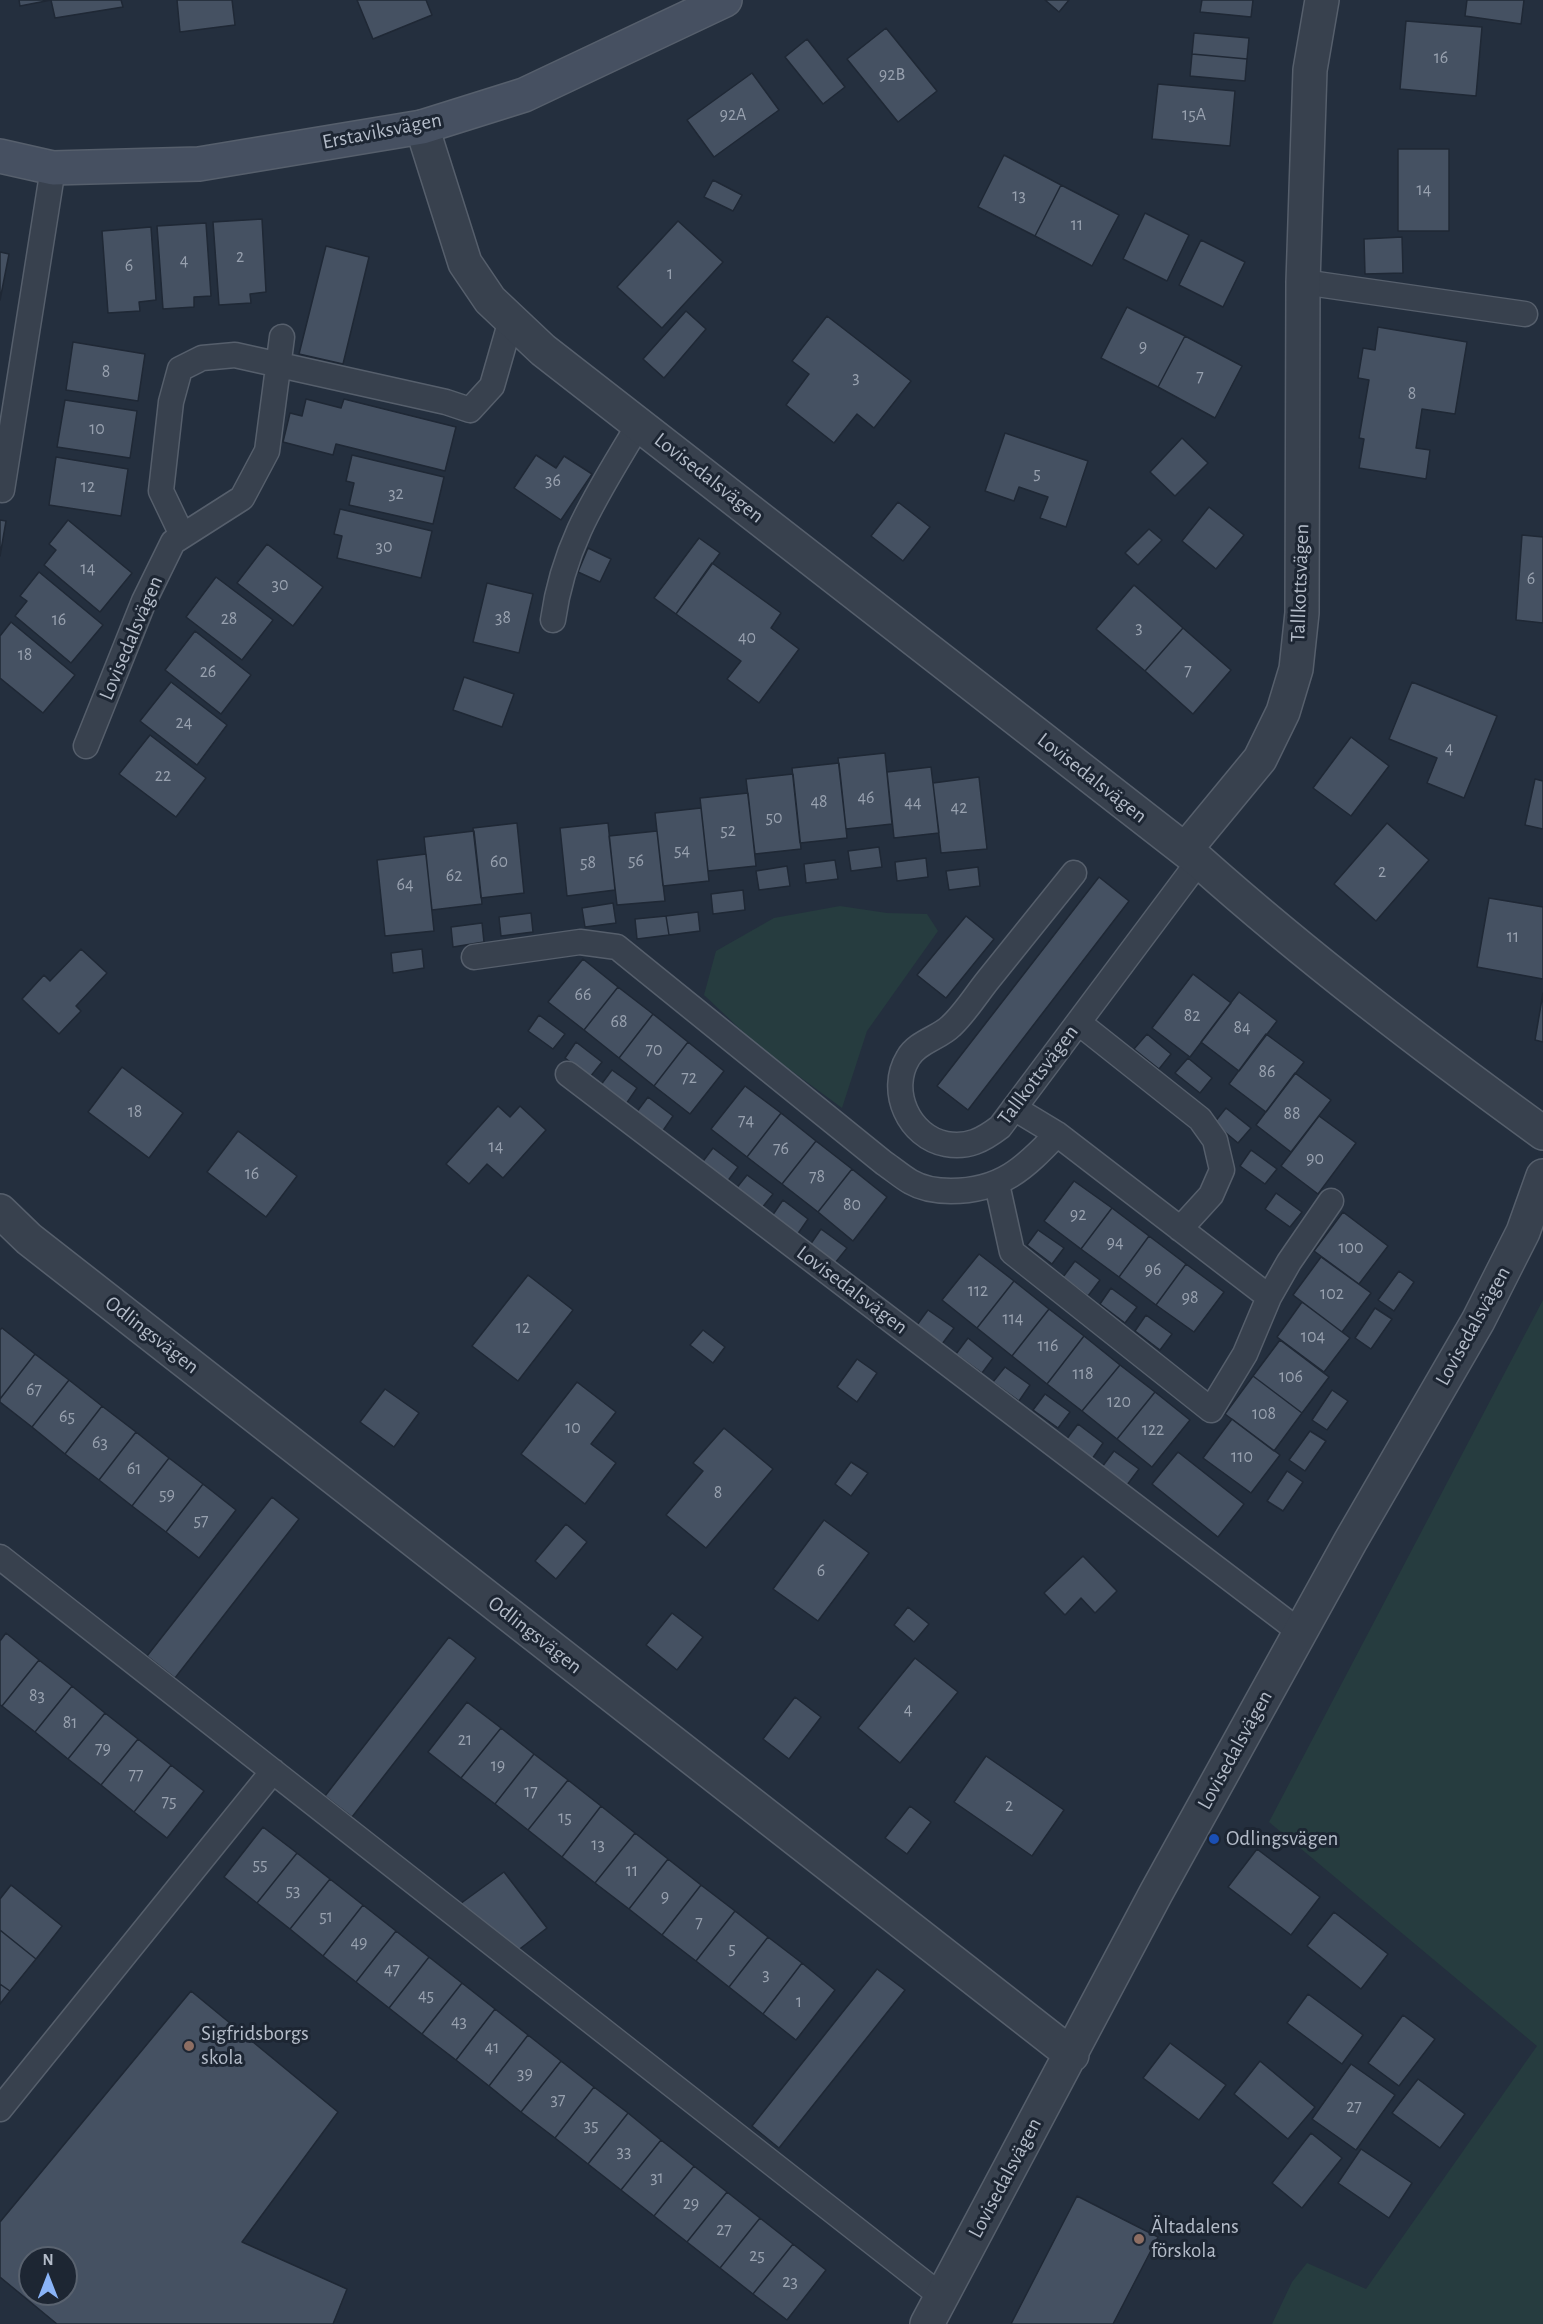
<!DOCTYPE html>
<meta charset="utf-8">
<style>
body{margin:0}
#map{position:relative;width:1543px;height:2324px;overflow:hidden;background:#242f3e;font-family:"Alegreya Sans",sans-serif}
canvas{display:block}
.north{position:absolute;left:18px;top:2246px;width:60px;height:60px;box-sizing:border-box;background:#1d2633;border:2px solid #59626f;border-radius:50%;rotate:0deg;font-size:16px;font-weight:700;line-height:24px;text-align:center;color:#b4bcc9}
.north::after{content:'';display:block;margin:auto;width:21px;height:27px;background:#8ab4f8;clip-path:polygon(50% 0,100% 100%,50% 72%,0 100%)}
</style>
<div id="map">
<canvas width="1543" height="2324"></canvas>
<div class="north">N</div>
</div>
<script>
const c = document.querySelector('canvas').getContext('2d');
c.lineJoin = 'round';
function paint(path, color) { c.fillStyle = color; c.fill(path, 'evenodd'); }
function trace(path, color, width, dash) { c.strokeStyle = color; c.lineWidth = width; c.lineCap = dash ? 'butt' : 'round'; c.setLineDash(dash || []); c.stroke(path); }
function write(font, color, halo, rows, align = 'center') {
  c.font = font + ' "Alegreya Sans",sans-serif'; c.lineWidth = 6; c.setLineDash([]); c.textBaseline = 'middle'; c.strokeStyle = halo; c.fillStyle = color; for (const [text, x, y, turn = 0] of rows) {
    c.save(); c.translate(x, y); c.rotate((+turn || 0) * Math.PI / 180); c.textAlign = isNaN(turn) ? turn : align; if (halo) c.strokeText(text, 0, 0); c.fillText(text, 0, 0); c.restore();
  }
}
const green = new Path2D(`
 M840,906L887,913L927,914L938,931L867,1031L842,1108L758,1046L704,995L716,951L774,918Z
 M1543,1300V2324H1272L1292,2282L1307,2263L1366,2289L1537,2046L1269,1822Z`);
const building = new Path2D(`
 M19,0H121L123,7L55,18L51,0L20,6Z
 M177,0H232L235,25L180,32Z
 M357,0H426L432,15L373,39Z
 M1045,0H1069L1059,12Z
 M1202,0H1253L1251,17L1200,12Z
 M1467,0H1524L1521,24L1465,16Z
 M1406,21L1482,27L1476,96L1400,89Z
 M886,28L937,91L898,122L847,59Z
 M1194,33L1249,38L1247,59L1192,54Z
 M807,39L845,87L823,104L785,57Z
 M1192,54L1247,59L1245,81L1190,76Z
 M752,73L779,110L714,157L687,120Z
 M1158,84L1235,91L1230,146L1152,139Z
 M1398,149H1449V231H1398Z
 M1004,155L1061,185L1035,236L978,207Z
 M713,180L742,195L733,211L704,197Z
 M1061,185L1119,215L1092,266L1035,236Z
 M1145,213L1189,235L1167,281L1123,259Z
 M262,219L266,292L250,294L251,303L219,305L213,222Z
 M678,221L723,262L662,328L617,287Z
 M206,223L211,296L194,297V307L163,309L157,226Z
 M151,227L156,300L139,302L140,311L108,313L102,231Z
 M1402,237L1403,273L1365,274L1364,239Z
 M1201,240L1245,262L1223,307L1179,285Z
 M326,246L369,257L343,364L299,354Z
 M0,252L9,254L0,300Z
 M1127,307L1185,336L1158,387L1101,358Z
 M686,311L706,329L664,378L643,359Z
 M827,316L911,381L874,428L857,414L834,443L786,405L809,374L792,361Z
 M1378,327L1467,342L1455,414L1422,409L1416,448L1430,450L1426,479L1359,468L1364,439L1359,438L1369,380L1358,378L1363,348L1375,350Z
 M1185,336L1242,366L1215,418L1158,387Z
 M73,342L145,354L138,401L66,390Z
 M306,399L341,408L344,399L456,427L445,471L336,444L333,455L283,442L290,413L302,416Z
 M65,400L137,411L130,458L57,447Z
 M1005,433L1088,461L1066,527L1040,518L1048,497L1019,487L1014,501L985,491Z
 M1182,438L1208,463L1175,496L1150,472Z
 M352,455L444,477L433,524L349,505L354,483L346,481Z
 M536,455L556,468L564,456L592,474L561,520L514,488Z
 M56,457L128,469L121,516L49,505Z
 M898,502L930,527L903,561L871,536Z
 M1209,507L1244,535L1216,569L1182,541Z
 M340,509L432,531L421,578L337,558L342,536L334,534Z
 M0,520L6,521L0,556Z
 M68,520L132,573L100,612L44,565L56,550L49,544Z
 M1149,529L1162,540L1138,565L1125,553Z
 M1522,535L1543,537V623L1516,620Z
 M699,538L720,553L676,614L654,598Z
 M267,544L323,587L293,626L237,583Z
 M588,548L611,559L600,582L578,572Z
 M712,563L781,613L771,628L799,649L759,703L727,679L741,661L676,614Z
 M39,572L103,625L71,663L15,616L27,601L20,596Z
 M216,577L273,620L242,660L186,617Z
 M487,583L533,594L519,653L473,642Z
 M1134,585L1183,628L1145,671L1096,629Z
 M11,622L75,675L43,713L0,678V636Z
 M1183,628L1231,670L1193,714L1145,671Z
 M195,631L251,675L221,714L165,670Z
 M464,677L514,694L502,727L453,710Z
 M171,682L227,725L197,765L140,721Z
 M1412,682L1497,716L1464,798L1427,783L1437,758L1389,739Z
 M150,735L206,778L176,817L119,774Z
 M1351,737L1389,766L1351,816L1313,788Z
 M885,753L892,824L846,829L838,758Z
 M839,763L847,838L800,843L792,768Z
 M931,767L939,833L894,838L887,772Z
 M793,774L801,849L755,854L746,779Z
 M979,777L987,849L941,853L933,783Z
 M1535,779L1543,781V829L1525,825Z
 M748,793L756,866L708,871L700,798Z
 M701,808L709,881L663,886L655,813Z
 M517,823L524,893L481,898L473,828Z
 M608,823L615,890L567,896L560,828Z
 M1387,823L1429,860L1376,921L1334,884Z
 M474,831L482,904L432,910L424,837Z
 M657,831L665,901L617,905L609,836Z
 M879,847L882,867L851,871L848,851Z
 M426,854L434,931L385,936L377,860Z
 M926,858L928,877L897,881L895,862Z
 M835,860L838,879L806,883L804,864Z
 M787,866L790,886L759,890L756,871Z
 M978,867L980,886L949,890L946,871Z
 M1099,877L1129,901L968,1110L937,1086Z
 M743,890L745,910L713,914L711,894Z
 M1489,898L1543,907V979L1477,967Z
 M613,903L616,923L585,927L582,908Z
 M698,912L700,931L669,935L666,916Z
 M531,913L533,932L501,936L499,917Z
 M666,916L669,935L637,939L635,919Z
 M966,916L994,939L946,998L917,975Z
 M482,923L484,942L453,947L451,927Z
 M81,949L107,973L76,1006L81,1011L59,1034L22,999L44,975L50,981Z
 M422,949L424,968L393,973L391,953Z
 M583,959L618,987L584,1030L548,1002Z
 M1193,974L1231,1003L1190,1057L1152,1028Z
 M618,987L653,1014L619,1058L584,1030Z
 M1239,992L1277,1021L1239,1071L1201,1042Z
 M1543,993V1042L1535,1040Z
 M653,1014L688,1042L654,1086L619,1058Z
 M539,1015L565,1034L553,1049L528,1031Z
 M1147,1034L1171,1054L1159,1069L1134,1049Z
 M1266,1034L1304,1062L1266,1112L1229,1084Z
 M576,1042L602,1062L590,1077L565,1058Z
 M688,1042L724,1071L690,1114L654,1086Z
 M1188,1058L1212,1078L1200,1093L1175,1073Z
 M122,1067L183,1113L149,1158L88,1112Z
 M612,1070L637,1088L626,1104L600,1086Z
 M1295,1073L1331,1100L1291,1152L1256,1125Z
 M745,1086L781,1113L747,1157L711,1129Z
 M648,1097L673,1116L662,1132L636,1113Z
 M498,1106L510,1117L520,1106L546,1130L503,1178L487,1164L469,1184L446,1164Z
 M1226,1108L1251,1128L1238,1143L1214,1123Z
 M781,1113L816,1141L782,1184L747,1157Z
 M1319,1116L1356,1143L1318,1194L1281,1166Z
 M238,1131L297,1176L266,1217L207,1172Z
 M816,1141L852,1169L818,1212L782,1184Z
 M713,1148L738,1167L727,1182L701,1164Z
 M1251,1150L1277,1169L1265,1184L1240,1166Z
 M852,1169L887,1197L853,1241L818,1212Z
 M747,1175L773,1194L761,1209L735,1190Z
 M1074,1181L1112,1208L1081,1249L1044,1221Z
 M1276,1193L1302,1212L1290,1227L1265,1209Z
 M783,1200L808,1219L797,1235L772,1216Z
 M1112,1208L1149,1236L1119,1277L1081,1249Z
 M1343,1212L1388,1246L1359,1284L1314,1251Z
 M821,1229L847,1248L835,1263L810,1245Z
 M1038,1230L1064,1248L1052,1264L1027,1245Z
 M1149,1236L1186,1264L1156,1305L1119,1277Z
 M979,1254L1014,1281L977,1328L942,1300Z
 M1321,1257L1371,1293L1342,1332L1293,1295Z
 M1075,1261L1100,1280L1088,1296L1063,1277Z
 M1186,1264L1224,1292L1194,1332L1156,1305Z
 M1399,1271L1414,1282L1394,1311L1378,1300Z
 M528,1275L573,1310L518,1381L472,1346Z
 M1014,1281L1049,1309L1012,1356L977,1328Z
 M1111,1288L1137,1307L1125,1323L1100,1304Z
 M1302,1302L1350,1338L1324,1372L1277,1337Z
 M1375,1308L1392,1319L1371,1349L1355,1338Z
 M1049,1309L1084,1336L1047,1384L1012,1356Z
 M928,1310L954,1328L942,1344L917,1325Z
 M1146,1315L1172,1334L1160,1350L1135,1331Z
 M2,1328L35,1354L0,1399V1330Z
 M703,1330L725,1347L713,1363L690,1345Z
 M1084,1336L1120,1365L1082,1411L1047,1384Z
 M968,1338L993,1358L982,1373L956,1354Z
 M1280,1340L1329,1377L1302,1413L1253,1376Z
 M35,1354L69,1380L32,1427L0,1402V1399Z
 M857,1359L877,1373L857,1402L837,1387Z
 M1120,1365L1155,1392L1117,1439L1082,1411Z
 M1005,1367L1030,1385L1019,1401L993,1382Z
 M1253,1376L1302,1413L1274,1451L1225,1414Z
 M69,1380L102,1406L65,1454L32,1427Z
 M577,1382L616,1412L591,1444L616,1463L585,1504L521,1454Z
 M385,1389L419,1413L394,1447L360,1422Z
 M1332,1390L1348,1401L1327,1430L1312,1420Z
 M1155,1392L1190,1420L1152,1467L1117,1439Z
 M1045,1394L1070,1412L1058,1428L1033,1410Z
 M102,1406L136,1432L99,1480L65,1454Z
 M1232,1419L1280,1455L1251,1493L1203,1458Z
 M1078,1424L1103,1443L1092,1459L1066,1440Z
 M724,1428L773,1469L706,1548L666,1515L703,1471L693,1463Z
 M1310,1431L1326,1441L1305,1471L1289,1460Z
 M136,1432L169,1458L132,1506L99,1480Z
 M1114,1451L1139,1469L1127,1485L1102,1467Z
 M1178,1452L1244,1504L1218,1537L1152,1484Z
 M169,1458L203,1484L166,1532L132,1506Z
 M851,1462L868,1473L851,1496L835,1484Z
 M1287,1471L1303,1482L1283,1511L1267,1501Z
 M203,1484L236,1510L199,1558L166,1532Z
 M272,1497L299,1519L175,1678L147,1656Z
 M824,1520L869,1553L818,1621L773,1589Z
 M566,1524L587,1542L556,1579L535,1561Z
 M1083,1556L1117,1591L1095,1613L1081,1598L1065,1615L1044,1593Z
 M908,1607L929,1624L914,1642L894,1625Z
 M672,1613L703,1637L677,1670L646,1645Z
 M6,1633L39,1660L2,1706L0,1705V1641Z
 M449,1637L476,1658L352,1817L325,1796Z
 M915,1658L958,1692L900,1763L858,1728Z
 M39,1660L72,1686L35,1732L2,1706Z
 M72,1686L105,1713L68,1759L35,1732Z
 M795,1697L821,1717L789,1759L763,1739Z
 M467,1702L501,1728L461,1778L428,1752Z
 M105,1713L138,1739L101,1785L68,1759Z
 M501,1728L534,1754L495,1804L461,1778Z
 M138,1739L171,1765L134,1812L101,1785Z
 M534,1754L568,1780L528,1830L495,1804Z
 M986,1756L1064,1810L1032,1856L954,1802Z
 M171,1765L204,1791L167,1838L134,1812Z
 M568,1780L601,1806L562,1857L528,1830Z
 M601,1806L635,1833L595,1883L562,1857Z
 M910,1806L931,1822L907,1854L885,1838Z
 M263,1827L297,1853L257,1903L224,1877Z
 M635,1833L668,1859L629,1909L595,1883Z
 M1257,1849L1320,1897L1291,1935L1228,1887Z
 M297,1853L330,1879L290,1929L257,1903Z
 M668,1859L701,1885L662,1935L629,1909Z
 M504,1872L547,1928L504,1961L460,1904Z
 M330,1879L363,1905L323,1956L290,1929Z
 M11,1885L62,1926L36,1959L0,1930V1899Z
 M701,1885L735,1911L696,1961L662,1935Z
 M363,1905L396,1931L356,1982L323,1956Z
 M735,1911L768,1937L729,1987L696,1961Z
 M1334,1912L1388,1954L1361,1989L1307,1946Z
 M0,1930L36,1959L10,1991L0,1984Z
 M396,1931L429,1957L389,2008L356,1982Z
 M768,1937L802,1963L763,2014L729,1987Z
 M429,1957L462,1983L422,2034L389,2008Z
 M802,1963L835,1990L796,2040L763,2014Z
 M877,1969L905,1990L779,2148L752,2126Z
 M462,1983L495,2009L456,2060L422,2034Z
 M0,1984L10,1991L0,2004Z
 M191,1991L338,2112L242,2242L347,2289L333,2324H57L0,2277V2222ZM30,2258H66V2294H30Z
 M1308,1994L1363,2035L1342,2064L1287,2023Z
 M495,2009L528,2035L489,2086L456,2060Z
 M1403,2015L1435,2039L1399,2086L1368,2063Z
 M528,2035L561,2061L521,2112L489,2086Z
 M1170,2043L1226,2085L1199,2120L1143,2078Z
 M561,2061L594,2087L555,2138L521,2112Z
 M1260,2061L1315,2107L1288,2139L1234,2094Z
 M1351,2064L1395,2095L1356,2150L1312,2119Z
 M1418,2079L1465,2114L1440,2148L1392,2113Z
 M594,2087L628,2113L588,2164L555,2138Z
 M628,2113L661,2140L621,2190L588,2164Z
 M1311,2133L1342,2158L1302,2208L1272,2183Z
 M661,2140L694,2166L654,2216L621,2190Z
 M1361,2149L1412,2183L1389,2218L1338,2183Z
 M694,2166L727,2192L687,2242L654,2216Z
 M727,2192L760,2218L720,2268L687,2242Z
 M1077,2196L1158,2237L1113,2324H1011Z
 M760,2218L793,2244L753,2294L720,2268Z
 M793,2244L826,2270L787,2320L753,2294Z`);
const lane = new Path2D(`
 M1303,282L1525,314
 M2,490L53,168
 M182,535L161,491L171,402L180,369L202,358L235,355L446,402L470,410L492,386L511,320
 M553,620C564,541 599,492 639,424
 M86,746L144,601L173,542L242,498L267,451L282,337
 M1074,873C1045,909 1017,944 988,980C976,995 965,1013 951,1026C939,1038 917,1042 908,1058C888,1091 909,1137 946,1144C968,1148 983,1140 1000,1127L1199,861
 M474,957L580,942L617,947L884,1163C893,1169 902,1177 911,1182C923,1189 937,1191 951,1191C1001,1191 1025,1168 1057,1134
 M1079,1023L1200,1119L1215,1140L1222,1170L1211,1195L1180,1229
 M568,1074L1300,1632
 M1014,1108L1057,1134L1269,1297
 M997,1184L1012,1252L1211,1410L1245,1354L1269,1297L1289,1262L1331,1201
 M0,1557L941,2296
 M0,2109L273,1771`);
const street = new Path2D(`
 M422,127L465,263L490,300L543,350L1199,861C1308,958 1425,1047 1543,1133
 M1185,850L1260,759L1283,712L1296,669L1302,613L1303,282L1310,70L1322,0
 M0,1211L29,1239L1072,2055
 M927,2324L1156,1893L1350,1542L1478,1321L1523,1232L1543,1176`);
const secondary = new Path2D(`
 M0,156L53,168L199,164L422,127L524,95L725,0`);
const markers = [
 [1214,1839,6,"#1a4fb4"],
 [189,2046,6,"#8d6e63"],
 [1139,2239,6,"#8d6e63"]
];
const numberNames = [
 ["16",1441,58],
 ["92B",892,75],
 ["92A",733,115],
 ["15A",1194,115],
 ["14",1424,190],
 ["13",1019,196],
 ["11",1077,225],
 ["2",240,257],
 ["4",184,261],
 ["6",129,266],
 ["1",670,274],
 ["9",1143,347],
 ["8",106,372],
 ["7",1200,377],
 ["3",856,378],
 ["8",1412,394],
 ["10",97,429],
 ["5",1037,474],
 ["36",553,481],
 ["12",88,487],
 ["32",396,494],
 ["30",384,547],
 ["14",88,569],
 ["6",1531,579],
 ["30",280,585],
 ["38",503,618],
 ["28",229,619],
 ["16",59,620],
 ["3",1139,628],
 ["40",747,638],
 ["18",25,655],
 ["7",1188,671],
 ["26",208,672],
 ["24",184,723],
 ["4",1449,749],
 ["22",163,776],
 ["46",866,798],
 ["48",819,802],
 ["44",913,803],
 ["42",959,808],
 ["50",774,818],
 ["52",728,831],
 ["54",682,851],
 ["56",636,861],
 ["60",499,862],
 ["58",588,863],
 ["2",1382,872],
 ["62",454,876],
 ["64",405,885],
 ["11",1513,937],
 ["66",583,995],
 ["82",1192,1016],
 ["68",619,1022],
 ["84",1242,1028],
 ["70",654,1050],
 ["86",1267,1072],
 ["72",689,1078],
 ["18",135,1112],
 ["88",1292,1114],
 ["74",746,1121],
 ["14",496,1147],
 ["76",781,1149],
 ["90",1315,1159],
 ["16",252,1174],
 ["78",817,1177],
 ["80",852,1205],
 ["92",1078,1215],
 ["94",1115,1243],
 ["100",1351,1248],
 ["96",1153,1270],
 ["112",978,1291],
 ["102",1332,1294],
 ["98",1190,1298],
 ["114",1013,1319],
 ["12",523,1328],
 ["104",1313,1337],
 ["116",1048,1346],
 ["118",1083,1374],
 ["106",1291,1377],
 ["67",34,1390],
 ["120",1119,1402],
 ["108",1264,1414],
 ["65",67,1417],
 ["10",573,1428],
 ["122",1153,1430],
 ["63",100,1443],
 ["110",1242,1457],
 ["61",134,1469],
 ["8",718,1493],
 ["59",167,1495],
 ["57",201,1521],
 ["6",821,1571],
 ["83",37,1696],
 ["4",908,1710],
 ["81",70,1723],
 ["21",465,1740],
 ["79",103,1749],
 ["19",498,1766],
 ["77",136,1775],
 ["17",531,1792],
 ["75",169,1802],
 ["2",1009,1806],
 ["15",565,1818],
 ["13",598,1845],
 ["55",260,1865],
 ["11",632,1871],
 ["53",293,1891],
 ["9",665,1897],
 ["51",326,1917],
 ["7",699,1923],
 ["49",359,1943],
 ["5",732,1949],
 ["47",392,1970],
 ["3",766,1975],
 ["45",426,1996],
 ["1",799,2002],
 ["43",459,2022],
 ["41",492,2048],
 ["39",525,2074],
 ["37",558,2100],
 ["27",1354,2107],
 ["35",591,2126],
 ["33",624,2152],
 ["31",657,2178],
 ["29",691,2204],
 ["27",724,2230],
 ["25",757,2256],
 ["23",790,2282]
];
const streetNames = [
 ["Erstaviksvägen",382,131,-11],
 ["Lovisedalsvägen",709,478,38],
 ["Tallkottsvägen",1300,583,-88],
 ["Lovisedalsvägen",131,638,-67],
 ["Lovisedalsvägen",1092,778,38],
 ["Tallkottsvägen",1038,1075,-53],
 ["Lovisedalsvägen",852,1290,37],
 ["Lovisedalsvägen",1473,1326,-61],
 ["Odlingsvägen",152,1335,38],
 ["Odlingsvägen",535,1635,38],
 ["Lovisedalsvägen",1235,1750,-61],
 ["Lovisedalsvägen",1005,2178,-62]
];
const poiNames = [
 ["Odlingsvägen",1226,1839],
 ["Sigfridsborgs",201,2034],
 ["skola",201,2058],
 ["Ältadalens",1151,2227],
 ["förskola",1151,2251]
];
paint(green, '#263c3f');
paint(building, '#455162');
trace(building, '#1f2835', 1.5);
trace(lane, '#565f6c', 27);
trace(street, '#565f6c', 36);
trace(secondary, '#565f6c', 36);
trace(lane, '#38414e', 24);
trace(street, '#38414e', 33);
trace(secondary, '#465061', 33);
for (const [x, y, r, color] of markers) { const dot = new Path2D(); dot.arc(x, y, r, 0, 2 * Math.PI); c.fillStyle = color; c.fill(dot); trace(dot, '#1d2633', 2); }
write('18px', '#98a1af', null, numberNames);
write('21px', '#b4bcc9', '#1d2633', streetNames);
write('21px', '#b4bcc9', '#1d2633', poiNames, 'left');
</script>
